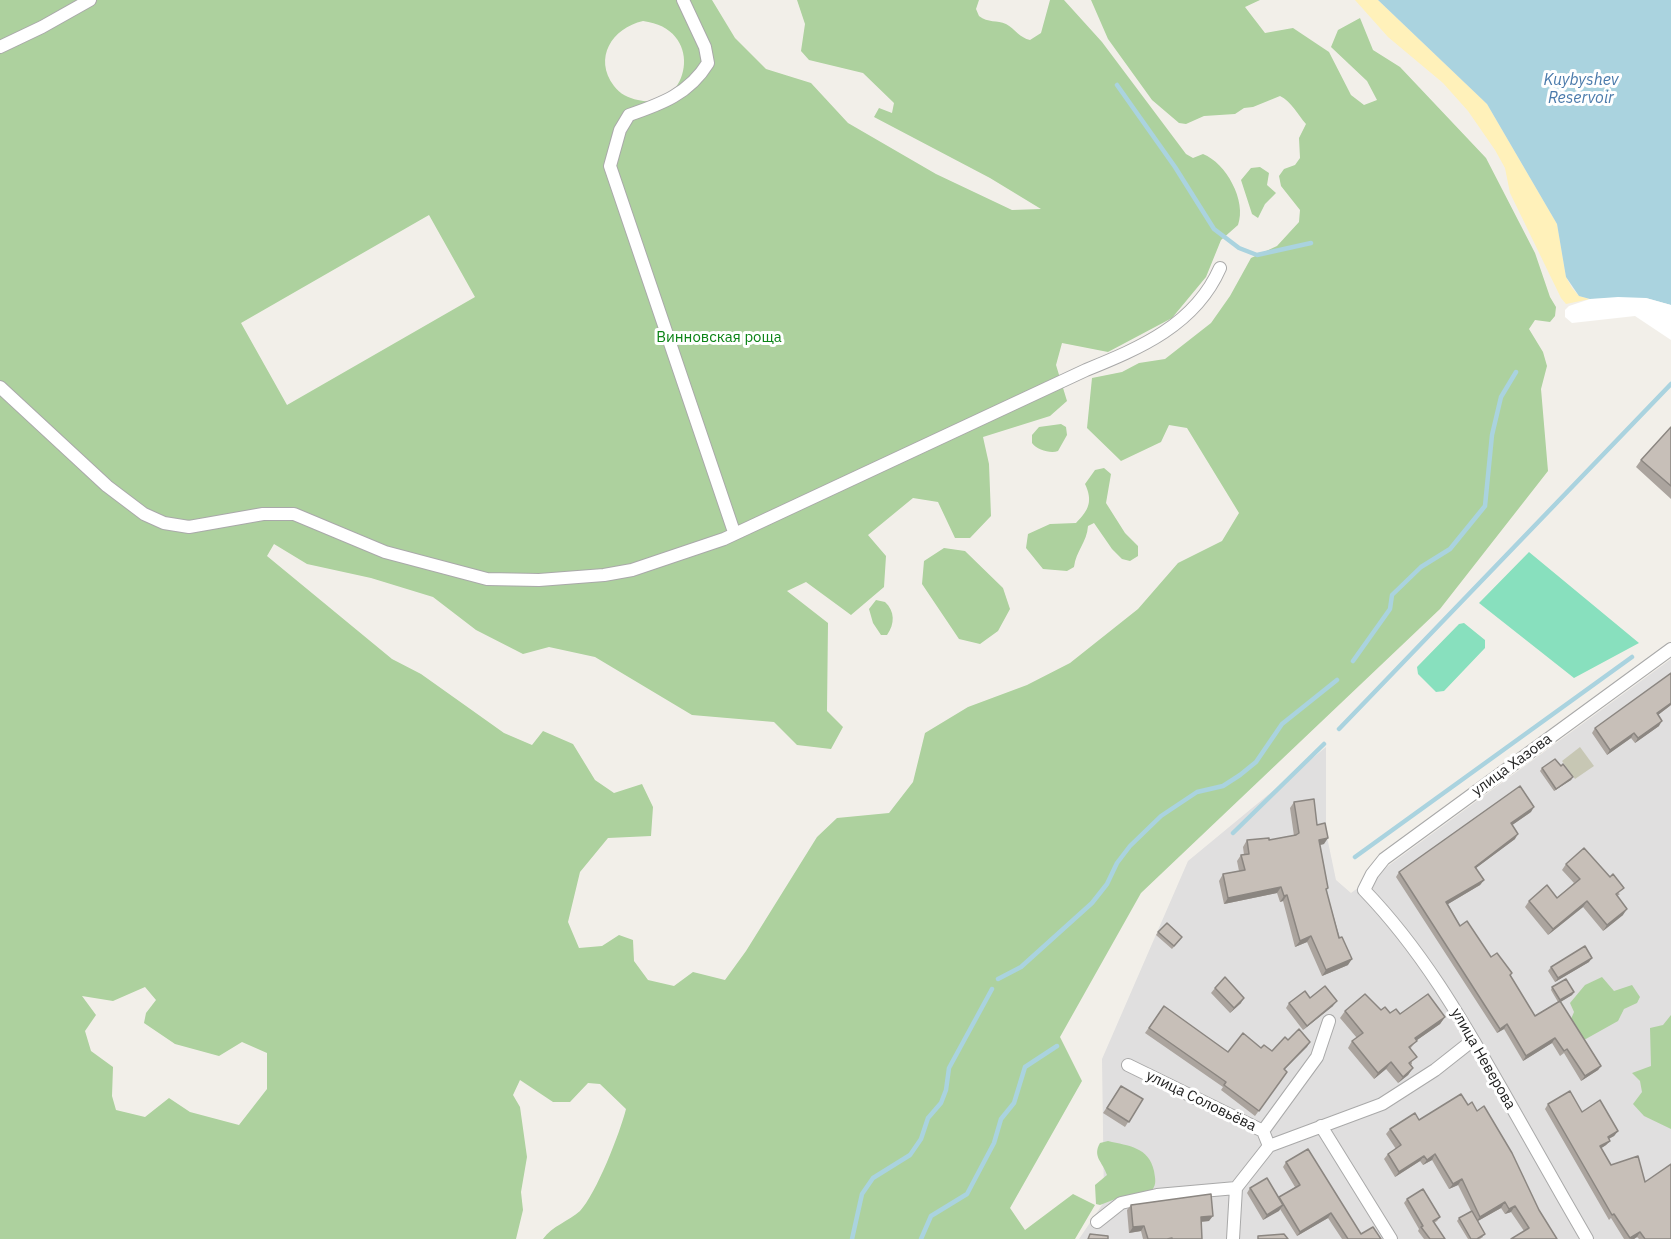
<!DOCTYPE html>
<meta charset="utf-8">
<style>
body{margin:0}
canvas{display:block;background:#f2efe9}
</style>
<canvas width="1671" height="1239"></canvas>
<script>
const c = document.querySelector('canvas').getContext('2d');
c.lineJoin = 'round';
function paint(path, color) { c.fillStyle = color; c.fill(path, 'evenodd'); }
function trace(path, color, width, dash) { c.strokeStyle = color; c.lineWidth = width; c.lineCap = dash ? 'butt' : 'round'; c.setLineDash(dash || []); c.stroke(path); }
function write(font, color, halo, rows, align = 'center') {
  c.font = font + ' "IBM Plex Sans",sans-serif'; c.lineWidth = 6; c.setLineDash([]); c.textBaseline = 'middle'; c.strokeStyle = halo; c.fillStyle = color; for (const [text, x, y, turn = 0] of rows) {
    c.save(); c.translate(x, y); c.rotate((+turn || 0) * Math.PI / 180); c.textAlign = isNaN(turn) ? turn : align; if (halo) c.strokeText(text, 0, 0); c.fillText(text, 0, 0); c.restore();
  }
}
const residential = new Path2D(`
 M1671,659V1239H1079L1104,1202L1102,1059L1188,861L1326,747V832L1336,880L1351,893Z`);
const construction = new Path2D(`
 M1580,747L1594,766L1575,779L1562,761Z`);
const forest = new Path2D(`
 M0,0H712L735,38L766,69L811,83L848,123L936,174L1012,210L1041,209L990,178L874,117L879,108L892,113L894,103L863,73L809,60L801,51L805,24L797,0H979L976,9L979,16C988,23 997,20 1006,24C1015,29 1020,38 1030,40L1041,33L1050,0H1064L1102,42L1186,154L1193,158L1203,154C1226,163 1247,201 1238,225L1221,240L1206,277L1172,318L1108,352L1062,343L1056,365L1067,401L1050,416L983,437L989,464L991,516L970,538H955L938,502L913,498L868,535L886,556L884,587L851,615L806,582L787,591L828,623L827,711L843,727L831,749L797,745L774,722L692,715L595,657L549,647L523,654L476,630L433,597L371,578L307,564L274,544L267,556L392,659L421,674L504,733L532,745L543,731L573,744L595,780L614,793L642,784L653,807L651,836L608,838L580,872L568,922L579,948L602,946L619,935L633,940L634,961L648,980L674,986L693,972L725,980L746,951L817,837L837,818L889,813L913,782L925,733L968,707L1027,685L1070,663L1138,609L1178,563L1222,541L1239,513L1187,428L1169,425L1161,442L1121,461L1087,428L1092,378L1122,372L1139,363L1165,359L1211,323L1230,296L1251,258L1277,246L1299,222L1300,210L1281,186L1279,176L1284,169L1295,165L1300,158L1299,138L1306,124C1298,115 1291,101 1280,96L1253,107L1244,108L1235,114L1204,116L1186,124L1179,123L1152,100L1108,39L1091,0H1260L1245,7L1265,33L1293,28L1329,52L1351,95L1364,105L1377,100L1367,81L1331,47L1338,30L1360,18L1373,50L1400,67L1486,158L1535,253L1550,297L1556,307L1555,316L1550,322L1535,320L1529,329L1543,352L1547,366L1541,389L1548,471L1440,609L1141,893L1060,1037L1082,1081L1010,1208L1025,1230L1073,1194L1095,1205L1075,1239H543C552,1226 569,1221 580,1211C596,1194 620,1133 626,1109L600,1084L588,1083L570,1102H553L520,1080L513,1095L520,1107L527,1157L521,1192L523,1210L516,1239H0ZM643,21C708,29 688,113 638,100C628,98 620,94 614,86C593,58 612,28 643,21ZM429,215L475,297L287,405L241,323ZM145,987L156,1000L146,1013L144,1023L175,1044L219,1056L242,1042L267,1053V1089L239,1125L190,1112L169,1098L145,1117L116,1110L112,1096L113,1067L91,1051L85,1031L96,1015L82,996L113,1001Z
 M1260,167L1269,173L1267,185L1276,193L1265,204L1258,218L1252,214L1241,180L1251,168Z
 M1061,424L1066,427L1067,435L1058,451C1051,454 1037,450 1032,443V435L1039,427Z
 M1104,468L1111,474L1106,503L1125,533L1138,546V556L1130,561L1122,559L1112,549L1094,523L1088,526C1087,542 1076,551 1074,567L1067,571L1043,569L1026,548L1028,534L1050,524L1076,523C1089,510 1093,501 1085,484L1095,470Z
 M944,548L965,551L1003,588L1010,609L998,631L980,644L959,639L922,584L924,561Z
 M876,600L885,602C895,611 895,624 887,635H881L873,623L869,609Z
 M1602,977L1614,991L1632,985L1640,997L1637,1003L1624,1009L1618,1021L1584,1040L1574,1028L1571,1019L1574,1012L1570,1003L1585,985Z
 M1671,1015V1129L1644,1116L1633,1104L1642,1092L1640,1081L1632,1073L1651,1066L1650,1028L1663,1025Z
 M1108,1141C1129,1146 1149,1147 1154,1171C1155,1178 1157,1184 1152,1190L1118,1198L1100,1205L1096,1204L1095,1185L1107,1175C1103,1162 1092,1157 1100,1143Z`);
const sand = new Path2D(`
 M1355,0H1378L1487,104L1557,224L1566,277L1572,288L1579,296L1590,299L1566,304L1561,298L1510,193L1505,168L1495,150L1468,111L1443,83L1388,37Z`);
const pitch = new Path2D(`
 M1529,552L1639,643L1574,678L1479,603Z
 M1464,623L1485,640V648L1444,691L1436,692L1418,674L1417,667L1459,624Z`);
const water = new Path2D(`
 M1378,0H1671V305L1646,298L1590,299L1579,296L1566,277L1557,224L1487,104Z`);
const pier = new Path2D(`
 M1618,297L1646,298L1671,305V340L1635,316L1572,323L1565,317V310L1569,306L1590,299Z`);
const stream = new Path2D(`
 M1117,85L1175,167L1214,229L1239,248L1257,255L1311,243
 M1353,661L1390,609L1392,595L1421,567L1450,549L1485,506L1492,435L1501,397L1516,372
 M1339,729L1671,384
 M1233,833L1324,744
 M1355,857L1632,657
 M998,979L1021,967L1092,903L1107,884L1117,863L1130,846L1161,816L1197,792L1223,786L1240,775L1256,762L1282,724L1337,680
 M852,1239L862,1194L873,1178L910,1155L921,1139L928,1118L941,1103L946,1090L949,1068L992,989
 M921,1239L931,1216L967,1194L994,1143L1001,1119L1014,1103L1025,1067L1057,1046`);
const minor = new Path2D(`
 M683,0L705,47L708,63C689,94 661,104 629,115L620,130L610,166L734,532
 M0,47L42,27L90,0
 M0,387L107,486L144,514L164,523L189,527L263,514H294L385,552L487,579L539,580L604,575L632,570L724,539L1086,370C1140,348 1195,325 1220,268
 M1128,1065L1263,1131L1269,1146
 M1321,1126L1391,1239
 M1263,1131L1317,1057L1329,1021
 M1097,1222L1121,1203L1157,1195L1236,1188
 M1233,1239L1236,1188L1269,1146L1382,1104L1435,1070L1473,1040
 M1587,1239C1558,1189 1530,1139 1501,1088C1461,1018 1421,949 1364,890L1372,874L1384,859L1671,649`);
const wall = new Path2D(`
 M1671,427V499L1636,467L1641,460Z
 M1671,705L1658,715L1659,726L1635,743L1631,738L1607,755L1592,733L1595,728Z
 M1561,766L1573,777L1571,780L1554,791L1540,771L1542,768Z
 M1294,802L1317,825L1324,844L1320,845L1328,888L1326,891L1348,965L1322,976L1307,942L1295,947L1283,901L1280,902L1277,893L1224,904L1219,881L1223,874L1239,871L1237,861L1241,855H1244L1243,847L1247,840H1269L1294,836L1290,808Z
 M1531,812L1512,825L1515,839L1476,868L1484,880L1480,885L1448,904L1460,926L1510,976L1535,1016L1558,1002L1551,990L1552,987L1574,992L1572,995L1560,1002L1601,1066L1598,1070L1581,1081L1564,1053L1560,1056L1552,1043L1523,1061L1504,1029L1497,1033L1396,877L1399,872Z
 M1566,864L1620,894L1617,896L1623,915L1603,931L1583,907L1548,935L1525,907L1529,901L1557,898L1574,883L1562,870Z
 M1158,932L1180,940L1172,949L1156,935Z
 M1589,962L1555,982L1548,971L1551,967Z
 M1215,988L1241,1003L1230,1013L1211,993Z
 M1310,998L1333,1006L1303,1030L1286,1008L1289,1003Z
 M1164,1006L1228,1052L1261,1048L1272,1051L1288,1040L1310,1042L1284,1070L1287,1072L1255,1116L1221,1090L1223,1087L1145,1033Z
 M1381,1010L1390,1013L1445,1017L1440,1024L1417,1040L1410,1049L1412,1064L1410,1065L1413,1068L1408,1075L1398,1083L1386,1069L1374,1079L1348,1048L1352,1041L1357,1038L1340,1018L1345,1011Z
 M1121,1086L1143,1099L1125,1127L1103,1113Z
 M1548,1104L1582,1112L1618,1131L1614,1136L1609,1139L1610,1141L1606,1145L1601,1148L1611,1165L1645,1182L1671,1239H1639L1637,1237L1634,1239H1624L1611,1218L1609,1220L1545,1109Z
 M1468,1105L1539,1210L1557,1239L1524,1231L1511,1212L1505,1214L1501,1208L1478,1221L1483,1237L1480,1239H1468L1457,1221L1459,1218L1471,1211L1458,1185L1449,1189L1432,1160L1423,1165L1420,1161L1395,1177L1384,1159L1388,1154L1396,1149L1386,1134L1390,1129Z
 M1286,1162L1361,1234L1381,1239H1342L1328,1218L1297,1236L1280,1209L1263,1220L1247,1193L1250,1188L1278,1198L1295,1187L1283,1167Z
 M1407,1199L1440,1217L1437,1221L1434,1223L1445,1239H1424L1418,1231L1419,1229L1404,1203Z
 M1131,1205L1209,1221L1201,1222L1202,1239H1143L1141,1231L1129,1233L1127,1210Z`);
const shadedWall = new Path2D(`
 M1671,703V705L1654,718L1657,713Z
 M1662,721L1659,726L1635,743L1638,738Z
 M1634,733L1631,738L1607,755L1610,750Z
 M1573,777L1571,780L1554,791L1556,789Z
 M1534,807L1531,812L1508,828L1511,823Z
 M1518,834L1515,839L1472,871L1475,867Z
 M1328,838L1324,844L1315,846L1319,840Z
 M1484,880L1480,885L1443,907L1446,902Z
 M1281,887L1277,893L1224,904L1228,898Z
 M1287,895L1283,901L1280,902L1284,896Z
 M1587,901L1583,907L1548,935L1553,929Z
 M1627,909L1623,915L1603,931L1607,925Z
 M1311,936L1307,942L1295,947L1300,941Z
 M1592,958L1589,962L1555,982L1558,978Z
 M1352,959L1348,965L1322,976L1326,970Z
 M1574,992L1572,995L1559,1003L1560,1000Z
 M1244,998L1241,1003L1230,1013L1234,1008Z
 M1337,1001L1333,1006L1303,1030L1307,1026Z
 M1445,1017L1440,1024L1410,1045L1415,1038Z
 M1507,1024L1504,1029L1497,1033L1500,1029Z
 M1555,1038L1552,1043L1523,1061L1526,1056Z
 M1310,1042L1307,1047L1280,1074L1284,1069Z
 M1391,1062L1386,1069L1374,1079L1378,1073Z
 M1601,1066L1598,1070L1581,1081L1585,1076Z
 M1413,1068L1408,1075L1398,1083L1403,1077Z
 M1618,1131L1614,1136L1604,1141L1608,1137Z
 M1610,1141L1606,1145L1597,1151L1600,1146Z
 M1435,1154L1432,1160L1423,1165L1427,1160Z
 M1424,1156L1420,1161L1395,1177L1399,1172Z
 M1462,1179L1458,1185L1449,1189L1453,1184Z
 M1505,1202L1501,1208L1476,1222L1480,1217Z
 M1283,1205L1279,1211L1263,1220L1267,1215Z
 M1515,1206L1511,1212L1505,1214L1509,1209Z
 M1331,1213L1328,1218L1297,1236L1300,1232Z
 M1213,1216L1209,1221L1197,1222L1201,1217Z
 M1144,1226L1141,1231L1129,1233L1133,1227Z
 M1640,1232L1637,1237L1634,1239H1630Z`);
const building = new Path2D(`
 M1671,427V486L1641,460Z
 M1671,673V703L1657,713L1662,721L1638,738L1634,733L1610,750L1595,728Z
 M1555,759L1561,766L1563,764L1573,777L1556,789L1542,768Z
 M1520,786L1534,807L1511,823L1518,834L1475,867L1484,880L1446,902L1460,926L1467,921L1491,957L1497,953L1512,973L1510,975L1535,1016L1560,1001L1601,1066L1585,1076L1567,1049L1564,1051L1555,1038L1526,1056L1507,1024L1500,1029L1399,872Z
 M1314,799L1317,825L1325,823L1328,838L1319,840L1328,888L1326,889L1339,938L1342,937L1352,959L1326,970L1311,936L1300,941L1287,895L1284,896L1281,887L1228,898L1223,874L1245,870L1241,855L1249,854L1247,840L1269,838V840L1296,835L1299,833L1294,802Z
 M1584,848L1610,877L1613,874L1624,888L1616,894L1627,909L1607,925L1587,901L1553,929L1529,901L1547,885L1557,898L1580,879L1566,864Z
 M1167,923L1182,937L1174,946L1158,932Z
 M1585,946L1592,958L1558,978L1551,967Z
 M1225,977L1244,998L1234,1008L1215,988Z
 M1566,979L1574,992L1560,1000L1552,987Z
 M1325,986L1337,1001L1307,1026L1289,1003L1305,991L1310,998Z
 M1365,994L1381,1010L1385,1007L1390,1013L1396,1009L1400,1014L1428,994L1445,1017L1415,1038L1417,1041L1409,1047L1417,1057L1409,1063L1413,1068L1403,1077L1391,1062L1378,1073L1352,1041L1363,1033L1345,1011Z
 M1164,1006L1228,1052L1243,1033L1261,1048L1264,1045L1272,1051L1285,1037L1288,1040L1299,1029L1310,1042L1284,1069L1287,1072L1259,1111L1224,1085L1226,1082L1149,1028Z
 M1121,1086L1143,1099L1129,1122L1107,1108Z
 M1570,1091L1582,1112L1600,1100L1618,1131L1608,1137L1610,1141L1600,1146L1611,1165L1638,1156L1645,1182L1671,1164V1239H1645L1640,1232L1630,1238L1614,1214L1612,1215L1548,1104Z
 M1461,1094L1468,1105L1472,1102L1477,1111L1484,1106L1512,1153L1539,1210L1557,1239H1511L1529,1228L1515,1206L1509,1209L1505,1202L1480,1217L1462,1179L1453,1184L1435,1154L1427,1160L1424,1156L1399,1172L1388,1154L1401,1145L1390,1129L1415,1113L1419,1120Z
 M1308,1149L1361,1234L1373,1227L1381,1239H1348L1331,1213L1300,1232L1279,1197L1300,1185L1286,1162Z
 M1267,1178L1283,1205L1267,1215L1250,1188Z
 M1423,1189L1440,1217L1433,1221L1445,1239H1430L1421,1227L1423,1226L1407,1199Z
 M1211,1194L1213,1216L1201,1217L1202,1239H1172V1238L1167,1239H1148L1144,1226L1133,1227L1131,1205Z
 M1472,1211L1485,1234L1477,1239H1471L1459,1218Z
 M1090,1234L1108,1236V1239H1088Z
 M1284,1234L1288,1239H1258V1236Z`);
const parkNames = [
 ["Винновская роща",719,338]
];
const streetNames = [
 ["улица Хазова",1512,765,-36],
 ["улица Неверова",1483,1059,60],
 ["улица Соловьёва",1201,1101,26]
];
const waterNames = [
 ["Kuybyshev",1581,80],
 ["Reservoir",1581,98]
];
paint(residential, '#e0dfdf');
paint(construction, '#c7c7b4');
paint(forest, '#add19e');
paint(sand, '#fff1ba');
paint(pitch, '#88e0be');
paint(water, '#aad3df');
paint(pier, '#fff');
trace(stream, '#aad3df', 4.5);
trace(minor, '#a9a9a9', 14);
trace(minor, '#fff', 12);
paint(wall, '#aba49e');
paint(shadedWall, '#8b8681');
paint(building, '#c7bfb8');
trace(building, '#8b8681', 1.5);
write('15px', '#0c8416', '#fff', parkNames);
write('15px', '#222', '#fff', streetNames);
write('italic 16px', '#4a7aab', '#fff', waterNames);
</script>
